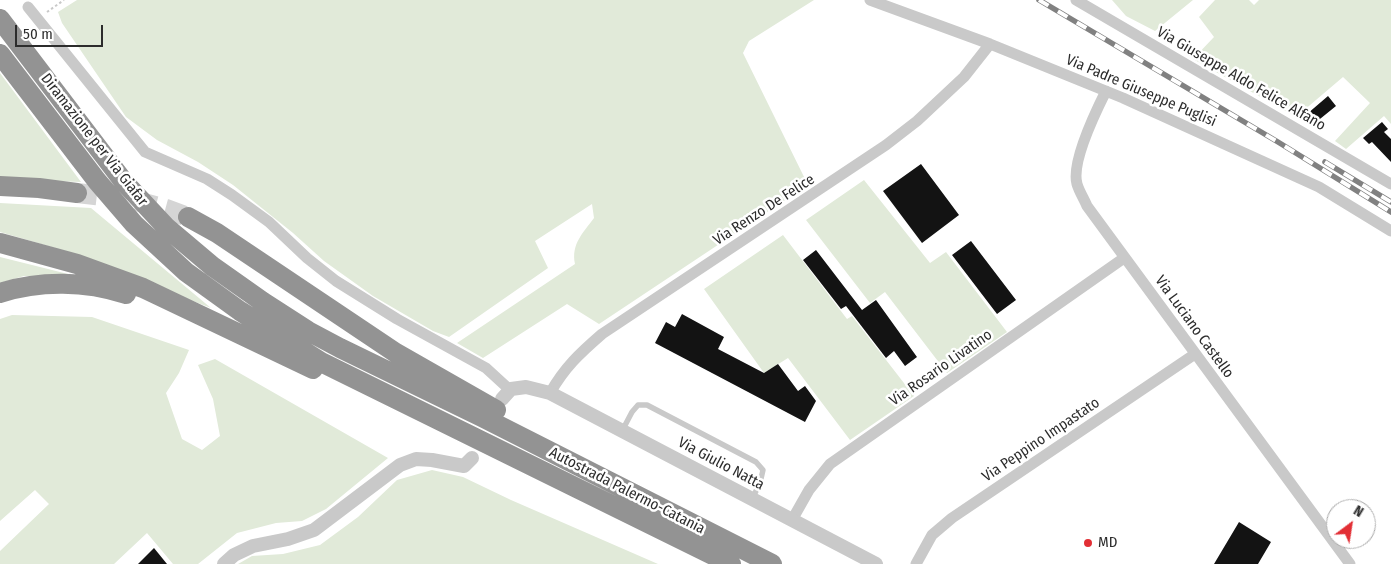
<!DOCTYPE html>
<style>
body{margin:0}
#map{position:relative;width:1391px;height:564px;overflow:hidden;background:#fff;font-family:"Fira Sans Condensed",sans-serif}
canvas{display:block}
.north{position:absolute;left:1326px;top:499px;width:50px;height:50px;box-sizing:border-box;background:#fff;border:1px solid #ababab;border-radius:50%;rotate:31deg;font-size:14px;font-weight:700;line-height:20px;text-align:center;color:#2c2c2c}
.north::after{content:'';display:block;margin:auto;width:18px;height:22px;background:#e22f35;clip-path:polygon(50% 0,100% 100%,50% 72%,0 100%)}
.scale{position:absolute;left:15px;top:25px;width:88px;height:22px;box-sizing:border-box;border:2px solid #2c2c2c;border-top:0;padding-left:6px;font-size:15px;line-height:18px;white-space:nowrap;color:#2c2c2c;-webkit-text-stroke:4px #fff;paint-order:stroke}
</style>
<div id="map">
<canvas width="1391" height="564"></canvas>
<div class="north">N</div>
<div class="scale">50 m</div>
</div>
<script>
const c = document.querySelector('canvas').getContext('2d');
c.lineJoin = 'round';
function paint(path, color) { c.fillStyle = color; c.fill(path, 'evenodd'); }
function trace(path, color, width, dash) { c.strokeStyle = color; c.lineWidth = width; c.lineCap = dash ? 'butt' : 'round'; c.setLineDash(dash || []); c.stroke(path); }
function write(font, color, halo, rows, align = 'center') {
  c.font = font + ' "Fira Sans Condensed",sans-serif'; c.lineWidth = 5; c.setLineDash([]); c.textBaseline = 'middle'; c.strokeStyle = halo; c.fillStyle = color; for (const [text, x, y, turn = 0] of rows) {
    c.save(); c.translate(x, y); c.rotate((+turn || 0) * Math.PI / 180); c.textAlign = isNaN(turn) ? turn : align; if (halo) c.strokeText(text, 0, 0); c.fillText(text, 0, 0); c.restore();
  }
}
const green = new Path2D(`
 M77,0H814L749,41L743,53L808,185L599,324L567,304L483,358L457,343L575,264C571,244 583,233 594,218L592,204L535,241L548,268L449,337L433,331L373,296L324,261L293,233L233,185L198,162L157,140L126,117L62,23L58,12Z
 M1112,0H1193L1155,31L1126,16Z
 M1215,0H1249L1254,5L1259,0H1391V124L1384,116L1346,149L1335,141L1370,103L1343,77L1296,117L1193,59L1214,37L1199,17Z
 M0,73L81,182L0,179Z
 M864,180L930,263L946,252L1007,332L947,373L885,292L870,303L806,220Z
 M0,203L91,208L211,308L55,248L0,232Z
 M783,235L847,319L852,316L914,396L850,440L788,358L764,373L704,289Z
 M0,257L76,276H24L0,283Z
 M12,315L92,317L189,350L179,373L166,393L182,439L202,450L220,436L213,399L198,365L215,359L388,458L326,509L302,521L276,523L237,533L198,564H173L147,533L114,564H0V551L49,504L35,490L0,521V319Z
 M432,470L463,477L511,500L658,564H238L252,556L283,554L320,545L358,517L397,480Z`);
const building = new Path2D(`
 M1328,96L1336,106L1315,123L1307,114Z
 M1382,122L1388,129L1384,132L1391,139V162L1372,142L1369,144L1363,138Z
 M921,164L959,215L922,243L883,191Z
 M971,241L1016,300L997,314L952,255Z
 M816,250L862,310L876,300L917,357L905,366L894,351L886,358L846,306L841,309L803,260Z
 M682,314L724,337L718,349L764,373L778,364L798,391L805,386L816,401L805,422L655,343L666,322L675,327Z
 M1239,522L1271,542L1258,564H1214Z
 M154,548L167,564H138Z`);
const motorwayTunnel = new Path2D(`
 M77,193L129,199L166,209L188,217`);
const path = new Path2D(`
 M47,12L64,0`);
const service = new Path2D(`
 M622,431L632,412L638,405H647L756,462L763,470L760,483L752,499`);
const minor = new Path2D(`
 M870,0L990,44L1123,98L1319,187L1391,231
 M1076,0L1391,184
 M28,7L145,152L207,179L232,195L269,222L307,258L336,281L397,319L486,368L510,390
 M1106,91C1096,111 1071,163 1077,184C1079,191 1084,199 1087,206L1350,564
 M550,393C565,367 579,354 602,334L886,145L917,121L964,77L990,44
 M792,520L809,490L830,464L1124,258
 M916,564L932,535L952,518L1195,354`);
const tertiary = new Path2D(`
 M502,399L511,389L526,387L550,393L876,564
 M224,564L234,555L253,546L288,539L314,530L400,465L416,459L432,460L464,466L472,458`);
const motorway = new Path2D(`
 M0,19L124,182L167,228L212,266L263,302L308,331L340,348L482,417L772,564
 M0,54L97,181L134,224L186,272L240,311L321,362L731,564
 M0,186L39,188L77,193
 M188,217L217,233L396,353L496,410
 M0,243L77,264L143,288L313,369
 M0,293C40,280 86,281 126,294`);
const rail = new Path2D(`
 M1039,0L1278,142L1391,212
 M1325,162L1391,202`);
const markers = [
 [1088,543,5,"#e22f35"]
];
const streetNames = [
 ["Via Giuseppe Aldo Felice Alfano",1241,79,30],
 ["Via Padre Giuseppe Puglisi",1141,91,23],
 ["Diramazione per Via Giafar",94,140,52],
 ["Via Renzo De Felice",764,210,-33],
 ["Via Luciano Castello",1194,327,54],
 ["Via Rosario Livatino",941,368,-35],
 ["Via Peppino Impastato",1041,440,-34],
 ["Via Giulio Natta",721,464,28],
 ["Autostrada Palermo-Catania",627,491,27]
];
const poiNames = [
 ["MD",1098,543]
];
paint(green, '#e1ead9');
paint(building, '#131313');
trace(motorwayTunnel, '#d5d5d5', 20, [20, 10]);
trace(path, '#c9c9c9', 2, [2.5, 2.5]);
trace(service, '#c9c9c9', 5.5);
trace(minor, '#c9c9c9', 11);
trace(tertiary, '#c9c9c9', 14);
trace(motorway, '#939393', 20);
trace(rail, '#818181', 5.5);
trace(rail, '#fff', 4, [11]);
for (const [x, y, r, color] of markers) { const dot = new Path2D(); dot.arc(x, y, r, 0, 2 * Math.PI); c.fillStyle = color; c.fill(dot); trace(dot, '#fff', 2); }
write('15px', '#2c2c2c', '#fff', streetNames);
write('15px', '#2c2c2c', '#fff', poiNames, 'left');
</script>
